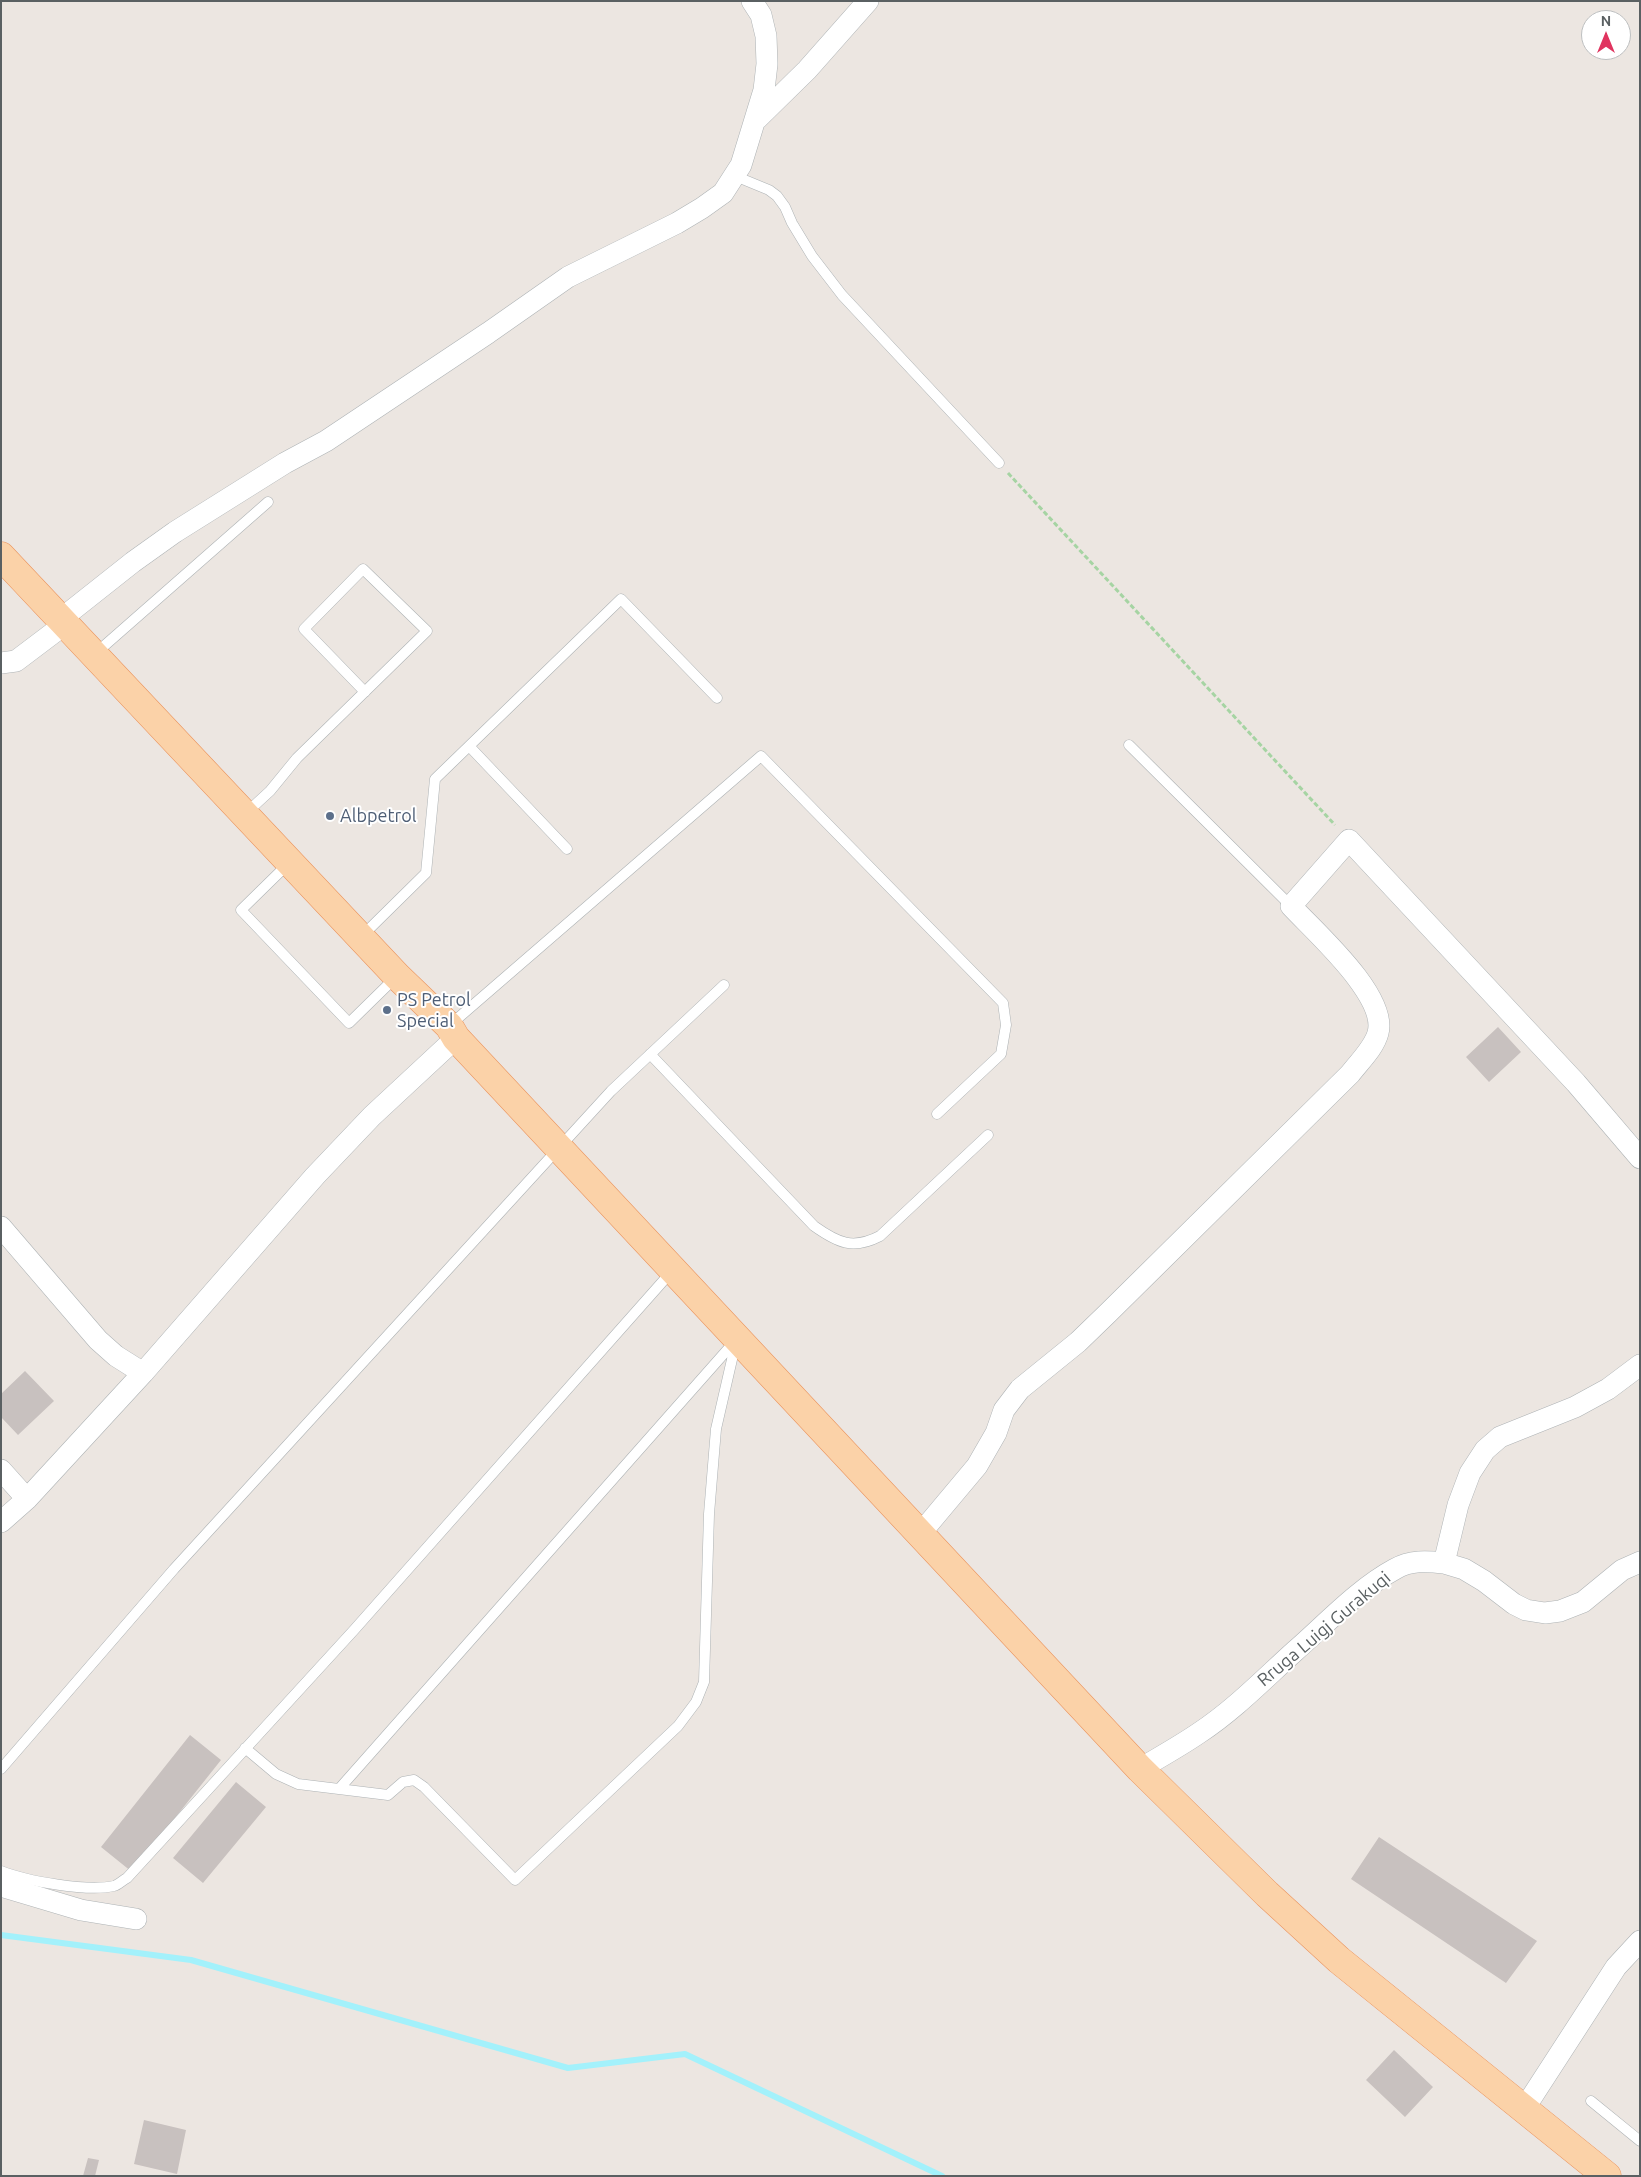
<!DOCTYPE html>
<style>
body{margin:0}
#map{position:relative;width:1641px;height:2177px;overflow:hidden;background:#ece6e1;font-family:Ubuntu,sans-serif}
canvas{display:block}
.frame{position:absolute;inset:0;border:2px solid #5a6062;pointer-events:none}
.north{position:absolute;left:1581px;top:10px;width:50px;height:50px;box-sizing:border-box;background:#fff;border:1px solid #bdbfc0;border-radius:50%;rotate:0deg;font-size:14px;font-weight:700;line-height:20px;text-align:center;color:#5a6062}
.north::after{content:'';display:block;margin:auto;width:18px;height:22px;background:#e0345f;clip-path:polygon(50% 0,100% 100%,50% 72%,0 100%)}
</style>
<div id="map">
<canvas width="1641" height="2177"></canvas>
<div class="frame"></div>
<div class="north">N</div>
</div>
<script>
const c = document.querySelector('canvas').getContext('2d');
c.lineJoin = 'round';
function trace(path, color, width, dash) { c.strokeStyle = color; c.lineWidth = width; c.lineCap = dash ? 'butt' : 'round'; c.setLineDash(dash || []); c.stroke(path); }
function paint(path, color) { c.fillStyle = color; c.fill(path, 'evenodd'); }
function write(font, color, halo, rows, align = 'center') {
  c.font = font + ' Ubuntu,sans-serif'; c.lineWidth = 4; c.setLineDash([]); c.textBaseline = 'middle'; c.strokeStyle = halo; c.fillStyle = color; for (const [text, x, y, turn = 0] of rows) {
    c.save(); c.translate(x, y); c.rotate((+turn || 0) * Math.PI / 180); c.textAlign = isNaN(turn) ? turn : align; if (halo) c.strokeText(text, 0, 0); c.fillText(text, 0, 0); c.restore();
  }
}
const stream = new Path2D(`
 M1,1935L191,1960L568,2068L685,2054L942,2176`);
const building = new Path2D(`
 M1498,1027L1521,1052L1489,1082L1466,1057Z
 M25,1371L54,1401L18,1435L1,1417V1394Z
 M190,1735L221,1760L132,1872L101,1847Z
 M236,1782L266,1807L203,1883L173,1858Z
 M1379,1837L1537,1941L1506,1983L1351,1879Z
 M1394,2050L1433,2087L1405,2117L1366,2080Z
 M144,2120L186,2130L177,2174L134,2164Z
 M88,2158L99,2160L95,2176H83Z`);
const path = new Path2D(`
 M1008,473L1335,825`);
const service = new Path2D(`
 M735,176L769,190L777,196L785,207L792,223L812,256L842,295L999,463
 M96,653L268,502
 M1129,745L1291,906
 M469,746L567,849
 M245,814L270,791L297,758L427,631L363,569L304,629L365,692
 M289,863L241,910L349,1023L397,976
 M361,937L426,873L435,779L621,599L717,698
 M450,1025L761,756L1003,1003L1006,1025L1001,1054L937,1114
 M650,1054L814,1226C838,1243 853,1250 880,1236L988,1135
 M245,1748L276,1774L298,1784L388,1795L403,1782L414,1780L424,1787L515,1880L678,1726L696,1702L704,1682L709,1514L716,1429L736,1342
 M1,1769L174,1569L611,1091L724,985
 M339,1789L736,1340
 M1,1871C26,1881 87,1892 114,1886C118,1885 123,1880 127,1878L354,1630L672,1271
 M1591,2101L1640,2141`);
const minor = new Path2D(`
 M757,119L807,70L868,1
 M61,619L133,562L175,532L285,463L326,441L488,333L568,277L677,223L702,208L723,193L741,165L764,90L767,64L766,36L761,15L752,1
 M1,663L16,661L65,624
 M1,1227L98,1340L116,1356L143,1373
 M1,1470L27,1499
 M1,1522L27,1499L143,1373L315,1176L372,1116L456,1038
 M920,1534L977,1466L996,1433L1004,1410L1020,1389L1078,1342L1108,1313L1350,1074C1360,1061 1374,1048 1378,1033C1388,996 1315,932 1291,906L1349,840L1576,1083L1640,1158
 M1444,1563L1464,1569L1484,1581L1514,1604L1526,1610L1545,1613L1560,1611L1583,1602L1622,1570L1640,1562
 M1140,1769C1160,1757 1180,1746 1199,1733C1234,1710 1264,1679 1295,1651C1326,1624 1358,1589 1395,1569C1410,1560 1427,1561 1444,1563L1458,1505L1470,1473L1485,1450L1500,1437L1575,1407L1608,1389L1640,1365
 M1,1886L81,1910L136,1919
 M1524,2109L1616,1967L1640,1941`);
const primary = new Path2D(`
 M1,556L397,976L449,1026L456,1038L1140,1769L1267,1894L1339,1960L1607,2176`);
const markers = [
 [330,816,5,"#5c6f8a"],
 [387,1010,5,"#5c6f8a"]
];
const serviceNames = [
 ["Albpetrol",340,816],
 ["PS Petrol",397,1000],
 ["Special",397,1021]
];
const streetNames = [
 ["Rruga Luigj Gurakuqi",1324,1629,-40]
];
trace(stream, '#a3f1fb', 6);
paint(building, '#c8c1bf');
trace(service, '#adb2b4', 11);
trace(minor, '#adb2b4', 22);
trace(primary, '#ea935d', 29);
trace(path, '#a6d4a3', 3, [5, 2.5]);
trace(service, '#fff', 10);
trace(minor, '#fff', 21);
trace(primary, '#fbd2a8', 28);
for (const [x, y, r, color] of markers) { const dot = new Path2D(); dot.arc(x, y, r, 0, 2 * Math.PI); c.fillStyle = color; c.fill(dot); trace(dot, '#fff', 2); }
write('18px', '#4e5e75', '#fff', serviceNames, 'left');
write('18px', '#5a6062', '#fff', streetNames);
</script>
